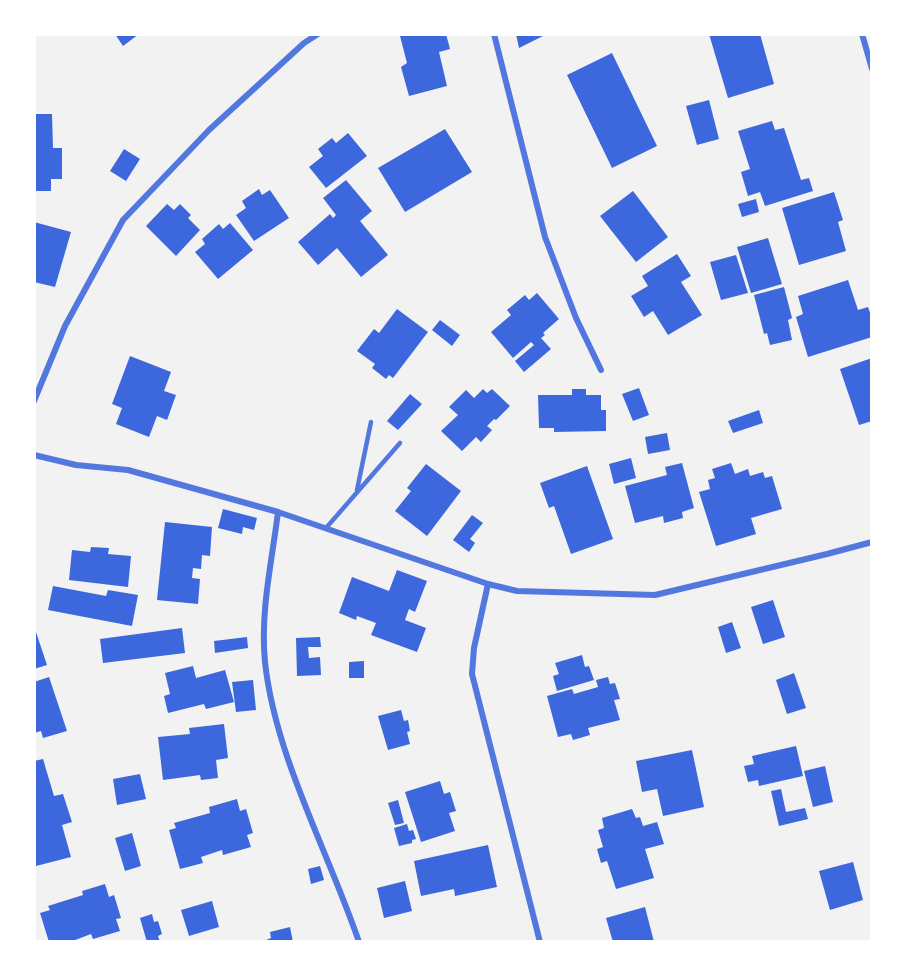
<!DOCTYPE html>
<style>
body{margin:0}
#map{position:relative;width:906px;height:976px;overflow:hidden;background:#f2f2f2;font-family:Arial,sans-serif}
canvas{display:block}
.frame{position:absolute;inset:0;border:36px solid #fff;pointer-events:none}
</style>
<div id="map">
<canvas width="906" height="976"></canvas>
<div class="frame"></div>
</div>
<script>
const c = document.querySelector('canvas').getContext('2d');
c.lineJoin = 'round';
function paint(path, color) { c.fillStyle = color; c.fill(path, 'evenodd'); }
function trace(path, color, width, dash) { c.strokeStyle = color; c.lineWidth = width; c.lineCap = dash ? 'butt' : 'round'; c.setLineDash(dash || []); c.stroke(path); }
const building = new Path2D(`
 M115,34H139L123,46Z
 M405,34H446L450,49L439,52L447,86L409,96L401,67L407,63L400,36Z
 M516,34H547L519,48Z
 M709,34H760L774,84L728,98Z
 M612,53L657,146L612,168L567,75Z
 M709,100L719,139L697,145L686,106Z
 M34,114H52L53,148H62V179H51V191H34Z
 M772,121L775,130L784,128L801,180L809,178L813,191L765,206L760,192L748,196L741,172L750,169L738,131Z
 M445,129L472,172L405,212L378,168Z
 M348,133L367,156L326,188L309,167L323,156L318,149L332,138L336,143Z
 M124,149L140,159L126,181L110,171Z
 M346,180L372,211L360,221L388,255L361,277L337,248L318,265L298,242L330,214L333,218L336,215L323,198Z
 M259,189L262,195L270,190L289,218L254,241L236,215L246,208L242,201Z
 M633,191L668,237L636,262L600,216Z
 M834,192L843,220L838,222L846,251L799,265L782,208Z
 M756,199L759,212L742,217L738,204Z
 M167,204L174,210L180,204L191,215L188,218L200,230L176,256L146,226Z
 M34,222L71,232L55,287L34,282Z
 M230,223L253,250L218,279L195,252L205,244L202,239L219,224L223,229Z
 M768,238L782,284L751,293L737,247Z
 M677,254L691,276L681,282L702,315L668,335L653,311L644,317L631,296L648,286L642,276Z
 M736,255L748,293L721,300L710,262Z
 M848,280L858,310L868,307L872,318V337L808,357L796,317L803,314L798,296Z
 M784,287L792,318L788,320L792,340L770,345L767,333L764,334L754,295Z
 M537,293L559,319L543,333L545,335L541,338L551,349L524,372L515,361L534,345L531,342L513,358L491,332L511,315L507,310L525,295L529,300Z
 M397,309L428,332L393,378L389,375L386,379L372,368L375,364L357,351L374,329L379,333Z
 M440,320L460,335L452,346L432,330Z
 M130,356L171,372L164,391L176,395L167,420L157,416L149,437L116,424L122,408L112,404Z
 M872,358V421L859,425L840,369Z
 M639,388L649,415L633,421L622,394Z
 M483,389L487,393L492,389L510,406L496,420L494,419L487,426L492,430L481,442L476,437L462,451L441,431L458,415L449,407L466,390L474,398Z
 M572,389H586V395H601V410H606V431L554,432V428H539L538,395H572Z
 M410,394L422,404L398,430L387,421Z
 M759,410L763,423L733,433L728,421Z
 M667,433L670,450L648,454L645,437Z
 M631,458L636,478L614,484L609,464Z
 M682,463L694,508L682,512L683,518L664,523L663,516L635,523L625,486L667,475L665,467Z
 M731,463L735,474L748,469L750,476L763,472L765,478L772,476L782,509L751,518L756,534L716,546L699,492L710,489L708,480L715,478L712,469Z
 M426,464L461,491L427,536L395,511L411,491L407,488Z
 M587,466L613,539L571,554L554,506L549,508L540,483Z
 M223,509L257,518L254,530L243,527L242,534L218,528Z
 M472,515L483,523L470,539L475,543L469,552L453,540Z
 M165,522L212,527L210,556L202,555L201,569L193,568L192,578L200,579L198,604L157,600Z
 M91,547L109,548L108,554L131,556L128,587L69,580L72,550L90,552Z
 M397,570L427,581L415,612L409,609L405,620L426,628L417,652L371,635L376,623L357,616L356,620L339,613L352,577L389,591Z
 M53,586L106,596L108,590L138,595L132,626L48,610Z
 M773,600L785,637L763,644L751,607Z
 M732,622L741,648L726,653L718,627Z
 M34,626L47,665L34,669Z
 M182,628L185,653L103,663L100,639Z
 M247,637L248,648L215,653L214,641Z
 M320,637L321,647H308L309,658L320,657L321,675L297,676L296,638Z
 M582,655L585,667L589,666L594,680L557,691L553,676L559,674L555,663Z
 M364,661V678H349V662Z
 M193,666L196,678L225,670L234,702L206,709L204,704L168,713L164,696L170,694L165,673Z
 M794,673L806,708L787,714L776,680Z
 M49,677L67,731L43,738L41,731L34,733V682Z
 M608,677L610,684L615,683L620,699L614,700L620,720L588,728L590,735L573,740L571,734L558,737L547,696L572,689L574,694L598,687L596,680Z
 M253,680L256,710L236,712L232,682Z
 M401,710L404,721L408,720L410,731L407,732L410,744L388,750L378,716Z
 M224,724L228,758L216,760L218,778L201,780L200,775L163,780L158,737L190,734L189,728Z
 M796,746L803,776L759,786L758,780L748,782L744,766L754,764L752,756Z
 M692,750L704,807L663,816L657,789L642,792L636,761Z
 M43,759L54,796L63,794L72,822L62,825L71,857L36,866L34,860V761Z
 M825,766L833,802L813,807L804,771Z
 M140,774L146,799L117,805L113,779Z
 M440,781L444,794L450,792L456,811L449,813L455,831L421,842L405,792Z
 M781,789L786,812L805,808L808,819L779,826L771,791Z
 M237,799L240,811L246,809L253,833L247,835L251,847L223,855L222,850L201,857L203,863L180,869L169,830L176,828L174,823L210,813L209,807Z
 M398,800L404,823L395,825L388,803Z
 M632,809L636,818L640,817L643,826L657,822L664,844L645,849L654,878L616,889L607,861L601,863L597,849L603,847L598,830L604,828L602,818Z
 M407,824L409,831L413,830L416,839L412,840V843L399,846L394,828Z
 M132,833L141,866L125,871L115,838Z
 M488,845L497,887L455,896L454,889L421,896L414,861Z
 M853,862L863,900L830,910L819,871Z
 M320,866L324,880L311,884L308,869Z
 M405,881L412,911L384,918L377,888Z
 M105,884L109,897L114,895L121,918L116,919L120,931L93,939L91,934L70,942H49L40,913L50,910L48,906L83,895L82,891Z
 M212,901L219,927L189,936L181,910Z
 M645,907L654,942H613L606,918Z
 M152,914L154,922L158,921L162,934L158,936L160,942H147L140,918Z
 M290,927L293,942H261L271,938L270,932Z`);
const service = new Path2D(`
 M357,490L371,422
 M326,528L400,443`);
const minor = new Path2D(`
 M494,34L545,237L576,318L601,370
 M862,34L872,69
 M34,401L65,326L123,220L209,130L304,43L318,34
 M34,455L76,465L128,470L278,512L488,584L517,591L655,595L827,554L872,542
 M278,512C272,561 260,612 265,662C275,756 328,851 359,942
 M488,584L474,648L472,674L540,942`);
paint(building, '#3d67dc');
trace(service, '#5277de', 4.5);
trace(minor, '#5277de', 6);
</script>
